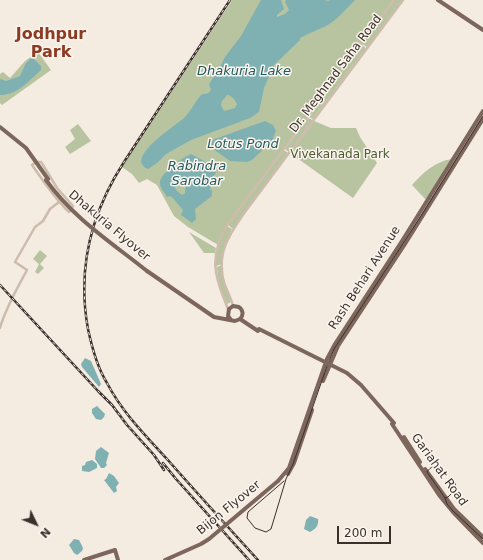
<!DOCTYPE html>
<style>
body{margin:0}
#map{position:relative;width:483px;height:560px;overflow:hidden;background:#f4ebe1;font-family:"DejaVu Sans",sans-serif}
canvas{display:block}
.north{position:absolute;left:16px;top:504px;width:40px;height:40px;-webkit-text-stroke:3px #fbf5ee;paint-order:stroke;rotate:133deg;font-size:11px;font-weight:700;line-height:16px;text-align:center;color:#3b302b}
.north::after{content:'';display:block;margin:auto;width:14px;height:18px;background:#3b302b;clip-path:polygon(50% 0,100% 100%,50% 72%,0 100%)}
.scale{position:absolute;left:337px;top:526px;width:54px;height:18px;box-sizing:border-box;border:2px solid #3b302b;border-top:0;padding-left:5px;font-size:12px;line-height:14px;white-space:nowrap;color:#3b302b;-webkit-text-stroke:3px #fbf5ee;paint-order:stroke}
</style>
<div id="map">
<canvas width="483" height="560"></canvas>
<div class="north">N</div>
<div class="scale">200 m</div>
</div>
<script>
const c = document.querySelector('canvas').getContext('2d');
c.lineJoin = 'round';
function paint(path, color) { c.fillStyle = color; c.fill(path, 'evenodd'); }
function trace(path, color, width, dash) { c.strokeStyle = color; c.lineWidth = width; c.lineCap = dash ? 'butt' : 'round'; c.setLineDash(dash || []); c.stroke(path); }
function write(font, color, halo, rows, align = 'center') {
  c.font = font + ' "DejaVu Sans",sans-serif'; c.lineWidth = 3; c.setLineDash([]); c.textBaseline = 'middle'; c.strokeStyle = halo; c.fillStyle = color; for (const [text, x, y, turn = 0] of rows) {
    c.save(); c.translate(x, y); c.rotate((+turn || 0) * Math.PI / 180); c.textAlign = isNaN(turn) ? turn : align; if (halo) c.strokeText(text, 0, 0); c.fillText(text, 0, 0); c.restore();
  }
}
const green = new Path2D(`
 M232,0H393L227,226L232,229L224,247L222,264L216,266V255L218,245L188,227L174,216L157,185L147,179L139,183L132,174L122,167Z
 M394,0H402L367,47L362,44Z
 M362,45L366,48L313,119L309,117Z
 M38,52L51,70L2,105L0,103V74L3,72L10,78L25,61Z
 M308,118L313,120L289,152L285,149Z
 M314,121L331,128H356L360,137L377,163L353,198L290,153Z
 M78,124L91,141L70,154L65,147L75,139L70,130Z
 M284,150L288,153L233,229L228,225Z
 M451,159L426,200L412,185C423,173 434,162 451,159Z
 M189,232L216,248L215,253H204Z
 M40,250L47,256L40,264L44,268L38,274L35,272L39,264L33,259Z
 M222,265V272L231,302L227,304L219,284L217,267Z`);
const water = new Path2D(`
 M261,0H281L284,9L277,15V17L285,14L289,10L285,2L286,0H325L328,1L330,0H355C346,9 337,20 326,26C318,30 309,33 300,38V40L274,65L264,88L259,112L250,118L191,140L166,154L157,163L148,169C123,158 177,125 184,118C191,111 195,102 201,95C205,93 208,95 211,90L209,84L220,67L225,57L241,36ZM227,95H229L234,99L237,104L235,108L224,111L221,105L222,101Z
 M32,57L41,66V70C30,80 16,96 0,95V79L6,81L20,76L26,63Z
 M265,121L273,125L276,131L272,141L252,160L247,162L230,161L209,146L210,143L215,139Z
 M191,154L213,166L216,169V173L211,179L210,190H212V196L195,209L196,219L192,223L181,215L183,210L172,197L169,196L167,197C165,192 160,189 160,183C159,174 183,157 191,154ZM183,181L186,184L185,193L182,195L177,191L175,188L178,183Z
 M85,358L91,361L101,384L99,387L82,367L81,364Z
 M97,406L105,414L104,417L101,420L96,419L92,413V409Z
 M101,447L109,453L106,463L107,465L104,468H101L95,459L96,451Z
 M92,460L97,464V468L89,472L82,471V466L85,465L86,462Z
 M109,473L114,476L119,483L116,487L117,491L114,493L104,480L106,479Z
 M310,516L318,519C319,525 316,529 310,532L304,529L306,520Z
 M74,539L79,540C83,548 86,549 77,555L74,553L69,545Z`);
const minor = new Path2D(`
 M36,162H41L43,165L57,188L73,206L69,212C54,198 44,182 32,165Z
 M233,306C231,298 227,291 224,283C216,253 229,235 245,212L403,0
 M228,309C215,276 208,258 227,225L394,0
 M0,328C6,307 17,289 27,270L15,262L35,227L43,221L50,209L59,202`);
const major = new Path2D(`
 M438,0L483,30
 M0,127L26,148L48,179
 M147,271L214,317L235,321L240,319C244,315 243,310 239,307L233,306L229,309L228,316L231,320
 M240,319L258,331
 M323,381L338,346L405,244L483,119
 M392,424L439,495L453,512L483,543
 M404,437L420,462
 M425,469L454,509L483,537
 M288,474L294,463L312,410
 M278,481L289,468L327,359L335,344L402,241L483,111
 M84,560L115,550L118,560`);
const tram = new Path2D(`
 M441,468C436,464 430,467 427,472L445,498L447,504L453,511L483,539
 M284,481L248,512L247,518L255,528L266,532L271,529L286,479L293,464L327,366L334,349L421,216L483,116
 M445,498L448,497L456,489L455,483`);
const rail = new Path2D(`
 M230,0L124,162C91,213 77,269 88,329C92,348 97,367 107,383C122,412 145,435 167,459C197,493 227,526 258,560
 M0,285L98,391L112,405L127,425L154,455L164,470
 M163,463L176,479L249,560`);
const majorBridge = new Path2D(`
 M46,180C73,218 112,243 147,271
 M259,329L347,373L361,385L394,423
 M165,560L201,544L209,539L278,481`);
const streetNames = [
 ["Dr. Meghnad Saha Road",336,74,-53],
 ["Dhakuria Flyover",109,226,40],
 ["Rash Behari Avenue",365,278,-57],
 ["Gariahat Road",439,470,54],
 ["Bijon Flyover",229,508,-39]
];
const parkNames = [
 ["Vivekanada Park",340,155]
];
const waterNames = [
 ["Dhakuria Lake",244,72],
 ["Lotus Pond",243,145],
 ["Rabindra",197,167],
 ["Sarobar",197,182]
];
const districtNames = [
 ["Jodhpur",51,35],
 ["Park",51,53]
];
paint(green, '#b8c4a0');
paint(water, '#7fb0b2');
trace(minor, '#cdbbac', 2.5);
trace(major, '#7d675c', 4);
trace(tram, '#3b302b', 1);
trace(rail, '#3b302b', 2.5);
trace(rail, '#fbf5ee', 1, [3]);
trace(majorBridge, '#7d675c', 4);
write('12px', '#3b302b', '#fbf5ee', streetNames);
write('12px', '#4a5a2e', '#fbf5ee', parkNames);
write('italic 13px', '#1f5a5e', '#fbf5ee', waterNames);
write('bold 16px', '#8c3b22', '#fbf5ee', districtNames);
</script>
